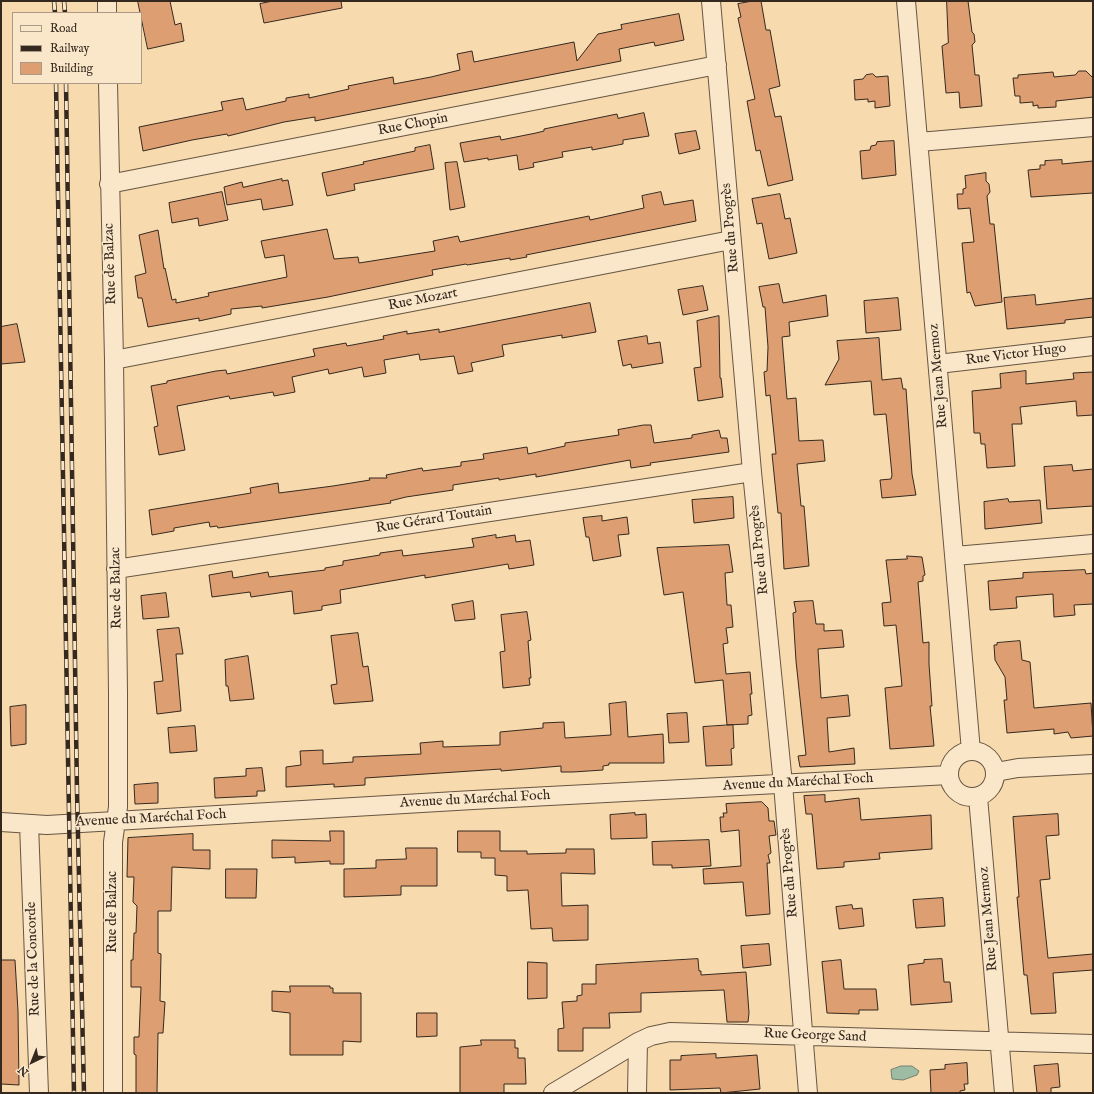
<!DOCTYPE html>
<meta charset="utf-8">
<style>
body{margin:0}
#map{position:relative;width:1094px;height:1094px;overflow:hidden;background:#f7daad;font-family:"IM FELL English",serif}
canvas{display:block}
.frame{position:absolute;inset:0;border:2px solid #35291f;pointer-events:none}
.legend{position:absolute;left:12px;top:12px;width:130px;height:72px;box-sizing:border-box;background:#fae7ca;border:1px solid #ab9b86;margin:0;padding:5px 7px;list-style:none;font-size:12px;color:#35291f}
.legend li{display:flex;align-items:center;gap:8px;height:20px}
.legend b{width:20px;border:1px solid #ab9b86}
.north{position:absolute;left:12px;top:1042px;width:40px;height:40px;-webkit-text-stroke:3px #fae7ca;paint-order:stroke;rotate:223deg;font-size:11px;font-weight:700;line-height:16px;text-align:center;color:#35291f}
.north::after{content:'';display:block;margin:auto;width:14px;height:18px;background:#35291f;clip-path:polygon(50% 0,100% 100%,50% 72%,0 100%)}
</style>
<div id="map">
<canvas width="1094" height="1094"></canvas>
<div class="frame"></div>
<ul class="legend">
<li><b style="height:5px;background:#fae7ca"></b>Road</li>
<li><b style="height:5px;background:#35291f"></b>Railway</li>
<li><b style="height:11px;background:#dd9e71"></b>Building</li>
</ul>
<div class="north">N</div>
</div>
<script>
const c = document.querySelector('canvas').getContext('2d');
c.lineJoin = 'round';
function paint(path, color) { c.fillStyle = color; c.fill(path, 'evenodd'); }
function trace(path, color, width, dash) { c.strokeStyle = color; c.lineWidth = width; c.lineCap = dash ? 'butt' : 'round'; c.setLineDash(dash || []); c.stroke(path); }
function write(font, color, halo, rows, align = 'center') {
  c.font = font + ' "IM FELL English",serif'; c.lineWidth = 3; c.setLineDash([]); c.textBaseline = 'middle'; c.strokeStyle = halo; c.fillStyle = color; for (const [text, x, y, turn = 0] of rows) {
    c.save(); c.translate(x, y); c.rotate((+turn || 0) * Math.PI / 180); c.textAlign = isNaN(turn) ? turn : align; if (halo) c.strokeText(text, 0, 0); c.fillText(text, 0, 0); c.restore();
  }
}
const water = new Path2D(`
 M901,1066H912L919,1071L917,1075L903,1080L892,1079L891,1070Z`);
const building = new Path2D(`
 M138,1H170L175,25L181,23L184,41L148,49Z
 M273,1H341L342,8L264,23L260,4Z
 M753,1H761L766,30H770L780,86L769,89L775,117L781,116L793,180L768,186L760,150L756,151L747,101L755,99L738,18L741,17L738,4Z
 M947,1H968L972,32L974,34L975,42L972,45L975,75H979L982,106L960,108L959,92L946,93L942,46L948,43Z
 M679,14L684,40L655,46L654,42L619,49L621,61L315,121V117L284,122L228,136L227,134L192,140L143,151L139,127L223,110L221,102L243,98L246,110L286,101V98L309,94V98L349,89L348,86L393,77L394,84L431,77L460,70L457,54L472,51L474,62L574,42L577,61L598,34L622,29L621,25Z
 M1079,71H1086L1093,78V97L1056,101V107L1038,108V105L1033,106V102L1020,103V96H1015L1013,78H1018V75L1053,72L1054,77L1075,75Z
 M873,74L876,77L888,76L890,106L875,108V101L868,102V99L855,100L854,80L863,79L866,75Z
 M644,113L649,136L623,140V144L592,150V147L562,152L563,157L533,163L534,167L519,170L517,155L488,160V158L464,162L460,143L500,136L501,140L536,133L544,131V129L617,114L618,118Z
 M696,131L700,149L679,154L675,134Z
 M894,141L896,175L862,179L860,151L870,150L871,146L876,145L877,142Z
 M430,145L434,169L354,184L355,190L327,196L322,173L364,164L363,162L415,151V148Z
 M1062,160V164L1093,161V193L1031,197L1028,170L1040,169V165H1045V161Z
 M457,162L465,207L450,210L445,163Z
 M986,173V181L989,184L990,192L987,196L990,224H994L1002,302L975,306L970,292L967,293L962,243L974,242L970,208L958,209L957,194H963V189L966,188L965,176Z
 M282,179V181L288,180L293,205L263,210L261,199L227,205L224,187L242,182L243,187Z
 M222,192L228,220L199,226L198,218L172,223L169,203Z
 M661,192L664,205L693,200L696,221L526,255L527,257L510,260V258L467,265L466,264L432,270L433,275L328,297L262,308V306L231,309V314L199,321V318L148,327L142,298H138L135,276L146,273L139,235L158,230L164,269L165,268L172,300L176,299V303L209,296L208,293L287,277L284,255L265,258L261,241L327,229L334,259L358,257L359,263L435,251L433,241L458,236L460,242L589,216L590,220L644,208L642,196Z
 M780,194L785,219L790,218L797,253L769,259L762,223L757,224L752,199Z
 M779,284L783,303L826,295L828,316L789,322L790,336L782,337L787,399L796,398L799,441L823,440L825,461L797,464L801,506H804L809,566L784,569L781,513H778L772,454H776L770,395L766,396L764,372L767,371L768,347L765,307H763L759,287Z
 M703,286L708,310L683,315L678,290Z
 M1035,295L1036,305L1093,298V317L1065,320V323L1007,329L1004,298Z
 M898,298L901,330L866,333L864,301Z
 M590,303L596,332L562,338V335L502,345L504,356L471,363L473,371L458,374L454,356L420,360L419,354L384,360L386,373L364,377L362,367L329,374L328,369L292,377L295,392L274,396L273,392L230,399L229,396L177,406L185,450L159,455L154,427L158,426L151,386L167,383V381L216,371L226,370L227,374L315,356L313,349L346,343L347,346L384,339L383,336L407,331V334L439,329V332Z
 M719,316L720,378H721L723,397L698,401L694,368L701,367L697,321Z
 M17,324L25,362L1,364V327Z
 M647,336L648,344L660,342L663,363L632,368L631,364L623,366L618,341Z
 M879,338L882,380L901,378L903,389H906L912,474L916,495L882,498L880,480L891,479L892,475L886,414L874,415L871,381L825,385L839,359L837,341Z
 M1026,371V384L1074,379L1073,373L1093,372V415L1077,416L1076,401L1020,407L1022,424H1012L1015,466L987,468L985,444H981L980,433H974L972,391L1001,388L1000,374Z
 M644,425H651L654,443L692,438V435L719,430L721,438H727L729,452L650,463L651,465L631,468L630,460L536,477V474L499,480V478L453,485V490L406,497L390,501L391,503L218,528L217,526L210,527L209,522L174,528V531L152,535L149,510L251,493L250,488L278,483L279,493L333,486L370,480L369,478H387L386,475L422,468L423,471L461,466V462L484,459L483,454L527,447L528,454L565,446V443L619,435L618,430Z
 M1072,465L1073,471L1093,469V506L1047,509L1044,467Z
 M733,497L734,518L694,523L692,500Z
 M1008,499L1009,502L1040,500L1042,523L985,529L984,502Z
 M602,516V521L627,517L629,534L618,535L621,556L593,561L589,537H586L583,518Z
 M496,535V538L515,535L516,542L530,540L534,565L509,569L508,564L425,578V575L340,590L341,603L322,606V610L294,614L292,591L251,597L250,592L212,597L209,575L232,571L233,578L268,572L269,577L325,570V568L343,565V561L380,555V553L402,550L403,556L474,547L472,539Z
 M729,545L733,572L725,573L727,605H731L733,627L726,628L728,643L723,644L726,674L750,672L752,694H750L752,715L748,716V724L727,725L723,680L695,683L683,592L664,595L657,548Z
 M907,556L922,557L925,575L923,576V581L918,582L923,643L929,642V664L932,706H930L934,746L890,749L885,688L902,686L896,625L884,626L882,603L891,602L886,560L907,559Z
 M1085,570L1086,574L1093,573V604L1074,605L1075,615L1054,617L1053,594L1016,597L1017,608L990,610L988,581L1023,578V573Z
 M166,593L169,617L143,619L141,596Z
 M473,601L475,619L455,621L452,605Z
 M813,601L816,624H824V631L842,630L844,647L818,649L821,698L848,695L850,716L827,718L829,752L854,748L855,764L800,767L798,756L806,755L796,661L793,613L796,612L794,602Z
 M527,612L531,640L528,641L531,678H529L530,685L503,688L500,652L505,651L501,615Z
 M179,628L183,654H176L181,711L157,714L154,682L163,681L157,630Z
 M358,633L363,667L368,666L373,701L334,704L331,685L337,684L331,636Z
 M1020,641L1022,660L1030,662L1034,708L1091,703L1093,736L1071,738L1068,732L1054,734V729L1007,733L1004,700H1007L1005,677L995,660L994,645H997V643Z
 M248,656L254,699L230,701L228,686H226L225,660Z
 M626,702L628,737L663,734L664,763H609V765L603,766V770L573,772H561V766L501,771V769L365,778V785L334,787V784L286,787V767L301,765L300,751L323,750V764L353,762V757L421,754L420,743L443,741V747L500,745V732L543,728V723L564,722L565,738L611,735L609,704Z
 M26,705V744L11,746L10,707Z
 M687,713L689,742L669,743L667,714Z
 M733,725L734,748L731,749L732,765L706,766L703,727Z
 M195,726L197,751L170,753L168,728Z
 M262,768L265,791H257V796L215,798L214,778L246,776V769Z
 M158,783V803L135,804L134,785Z
 M825,795V802L859,798L861,820L931,815L932,849L879,853L880,859L844,862V867L817,869L812,814H806L804,796Z
 M762,802L768,808L769,821H774L776,835L769,836L771,853L768,855L770,863H767L770,914L746,916L743,882L704,884L703,869L741,866L739,830L721,832L720,817H724L723,813H727L726,804Z
 M635,813V815L646,814L647,838L611,839L610,815Z
 M1058,814L1059,835L1046,836L1050,879L1040,880L1048,958L1093,954V970L1053,973L1056,1013L1031,1014L1027,975H1024L1017,897H1019L1013,817Z
 M330,831H344V864H330V861L295,863V857L272,858V840L330,841Z
 M458,831H500V851H527V854L566,853V849H594L595,874L561,873L562,906L588,905V940L553,941L552,928L531,929L528,890L507,891V876L495,875V858H481V852H458Z
 M193,834V850H210V869L172,867L171,911H158V953L161,954L160,1001L165,1002L163,1033H158L157,1093H136V1055L134,1054V1037H139L141,987H131V960H133L134,933H136L137,906L133,902L134,877H127L128,838Z
 M709,840L711,866L672,868V865H653L652,842Z
 M406,848H437V886H401V895L344,897V869L376,868V860L406,859Z
 M226,869H257L256,898H226Z
 M943,898L945,926L916,928L913,900Z
 M852,905L853,909L862,908L864,926L839,929L836,907Z
 M769,944L771,965L743,968L741,946Z
 M698,959L699,971H701V975L746,972L749,1013L748,1022H727L724,990L641,993V1012L609,1013L610,1028H583V1051H558V1029L564,1028L562,1002L577,1001V996L582,995V984H596V965Z
 M942,959L944,982H950L952,1002L911,1005L908,965L924,963V960Z
 M1,960H15L18,1011L19,1085L1,1084Z
 M841,960L844,989H876L878,1010H859V1014L827,1013L822,962Z
 M528,962L547,963V998L528,999Z
 M290,986H330V988H333V993H361V1042L343,1041V1055H290V1013L272,1011V991L290,992Z
 M417,1013H437V1036L417,1037Z
 M481,1040H515V1048H518V1058H525L526,1084H504V1093H460V1047L481,1045Z
 M716,1054V1058L757,1055L760,1089L721,1093L720,1088L670,1090V1060H681V1056Z
 M967,1063L968,1084H964L965,1090L960,1091V1093H931L930,1070L945,1069V1065Z
 M1058,1064L1060,1087L1051,1088V1093H1037L1034,1066Z`);
const minor = new Path2D(`
 M107,1V13
 M711,1L752,472L783,784L808,1093
 M906,1L971,751
 M108,83L114,360L118,693V807L113,842V1093
 M919,142L1093,127
 M109,184L717,65
 M114,360L731,240
 M938,364L1093,346
 M955,556L1093,544
 M116,569L752,472
 M949 774a23 23 0 1 1 46 0a23 23 0 1 1-46 0Z
 M996,772L1018,768L1093,764
 M978,797L1004,1093
 M1,822L47,825L473,800L949,775
 M29,824L39,1093
 M553,1093L638,1042L651,1036L670,1032L1093,1044
 M637,1093L638,1042`);
const rail = new Path2D(`
 M54,1L55,13
 M64,1L65,13
 M56,83L74,1093
 M66,83L77,791L84,1093`);
const streetNames = [
 ["Rue Chopin",413,125,-11],
 ["Rue du Progrès",731,228,-95],
 ["Rue de Balzac",111,264,-92],
 ["Rue Mozart",423,300,-11],
 ["Rue Victor Hugo",1016,355,-7],
 ["Rue Jean Mermoz",939,376,-95],
 ["Rue Gérard Toutain",434,520,-9],
 ["Rue du Progrès",760,550,-96],
 ["Rue de Balzac",117,588,-91],
 ["Avenue du Maréchal Foch",798,783,-3],
 ["Avenue du Maréchal Foch",475,800,-3],
 ["Avenue du Maréchal Foch",151,819,-3],
 ["Rue du Progrès",790,873,-95],
 ["Rue de Balzac",113,912,-90],
 ["Rue Jean Mermoz",989,919,-95],
 ["Rue de la Concorde",34,959,-92],
 ["Rue George Sand",815,1036,2]
];
paint(water, '#9ebba4');
trace(water, '#74816f', 1);
paint(building, '#dd9e71');
trace(building, '#35291f', 1);
trace(minor, '#665542', 20);
trace(minor, '#fae7ca', 18);
trace(rail, '#35291f', 4.5);
trace(rail, '#fae7ca', 3, [9]);
write('14px', '#35291f', '#fae7ca', streetNames);
</script>
